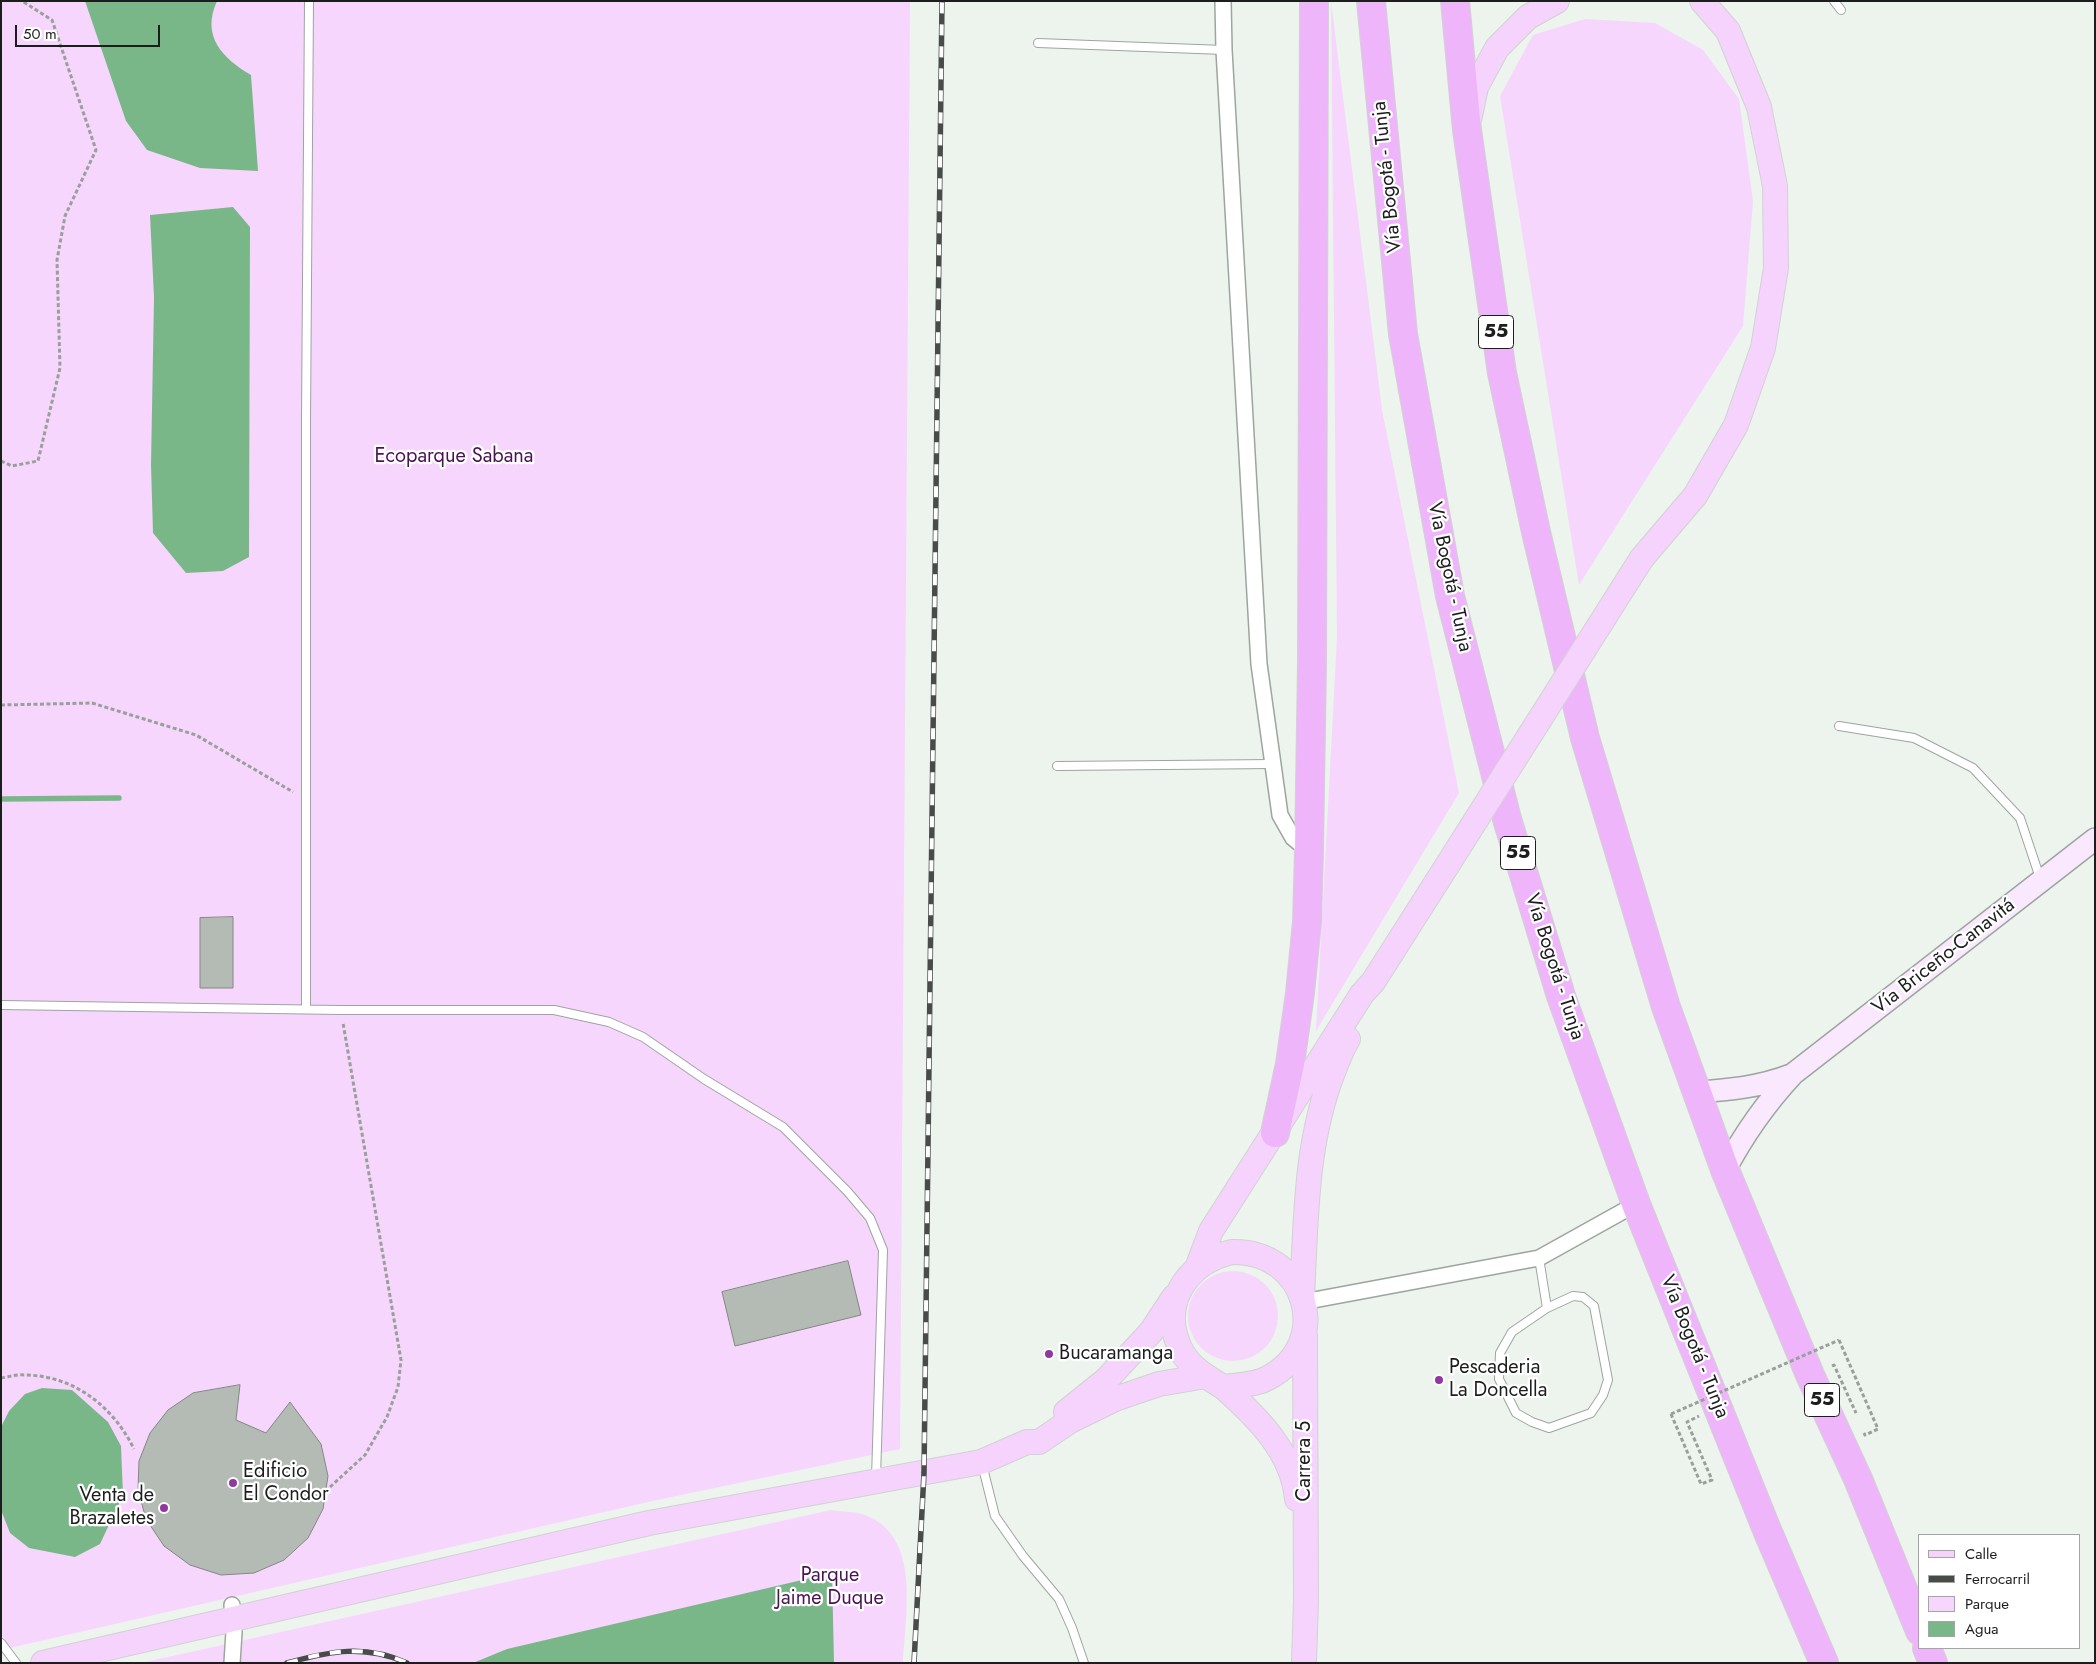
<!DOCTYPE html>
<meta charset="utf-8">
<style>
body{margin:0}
#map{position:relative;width:2096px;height:1664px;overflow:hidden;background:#ecf4ed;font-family:Jost,sans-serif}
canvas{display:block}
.frame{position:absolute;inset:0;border:2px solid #1b1e1c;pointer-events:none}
.legend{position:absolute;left:1918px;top:1534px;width:162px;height:115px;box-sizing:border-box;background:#fff;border:1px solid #a4a5a4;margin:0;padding:6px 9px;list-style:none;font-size:15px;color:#1b1e1c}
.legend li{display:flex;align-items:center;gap:10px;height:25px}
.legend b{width:25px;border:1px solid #a4a5a4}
.scale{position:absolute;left:15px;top:25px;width:145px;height:22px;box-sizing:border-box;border:2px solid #1b1e1c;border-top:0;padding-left:6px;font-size:15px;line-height:18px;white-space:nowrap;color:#1b1e1c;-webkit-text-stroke:4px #fff;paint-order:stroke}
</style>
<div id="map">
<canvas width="2096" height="1664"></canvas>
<div class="frame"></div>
<ul class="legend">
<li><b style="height:6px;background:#f5d3fd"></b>Calle</li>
<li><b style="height:6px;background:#484c49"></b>Ferrocarril</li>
<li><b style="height:14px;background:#f7d6fd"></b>Parque</li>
<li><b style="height:14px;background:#7ab788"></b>Agua</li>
</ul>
<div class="scale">50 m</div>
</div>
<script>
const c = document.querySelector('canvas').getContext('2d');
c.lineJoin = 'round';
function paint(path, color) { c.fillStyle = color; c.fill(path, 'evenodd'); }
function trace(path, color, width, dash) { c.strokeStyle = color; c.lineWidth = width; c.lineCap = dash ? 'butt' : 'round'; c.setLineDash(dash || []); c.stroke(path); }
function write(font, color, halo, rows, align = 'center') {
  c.font = font + ' Jost,sans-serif'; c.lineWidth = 4.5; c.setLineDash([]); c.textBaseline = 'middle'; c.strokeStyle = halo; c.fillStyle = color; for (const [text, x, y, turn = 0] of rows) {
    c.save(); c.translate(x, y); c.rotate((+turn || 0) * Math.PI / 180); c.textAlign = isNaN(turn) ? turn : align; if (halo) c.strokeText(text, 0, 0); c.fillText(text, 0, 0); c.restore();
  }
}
const green = new Path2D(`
 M1,1H910L900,1449L648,1502L1,1650Z
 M1331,1L1382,410L1459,793L1316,1031L1337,638Z
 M1585,19L1655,23L1703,50L1739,99L1753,201L1743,326L1579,585L1500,96L1533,35Z
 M1188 1316a45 45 0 1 1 90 0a45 45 0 1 1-90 0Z
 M831,1510C842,1512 855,1511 865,1515C922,1536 905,1616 903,1663H141Z`);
const water = new Path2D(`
 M85,1H217C201,36 222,58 251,75L258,171L200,168L147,150L126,121Z
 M233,207L250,227L249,557L223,571L186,573L153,533L151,465L154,297L150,215Z
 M42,1388L72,1390L108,1422L121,1446L123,1495L100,1544L75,1557L29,1548L10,1533L1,1510V1427L9,1411L25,1394Z
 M832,1573L834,1663H473L507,1649Z`);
const stream = new Path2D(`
 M1,799L119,798`);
const building = new Path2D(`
 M233,917V988H200V918Z
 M848,1261L861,1315L735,1346L722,1292Z
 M240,1385L236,1420L266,1433L290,1402L321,1444L328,1476L323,1509L308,1538L284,1560L254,1573L221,1575L190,1565L164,1546L146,1519L138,1490L139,1461L150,1433L168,1410L193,1393Z`);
const path = new Path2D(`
 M1,461L12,466L38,461L60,368L57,260L65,216L96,150L52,20L22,1
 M1,705L92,703L196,735L293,792
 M1839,1340L1878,1429L1865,1435L1864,1433
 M1832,1366L1834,1365L1856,1413
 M1,1378C9,1377 17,1374 24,1375C73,1375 113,1406 134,1449
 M1671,1414L1701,1484L1712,1480L1687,1422L1699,1416
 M330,1487L365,1455L387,1417L398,1387L401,1360L343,1023`);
const lane = new Path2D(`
 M1834,1L1841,10
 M1038,43L1224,50
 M1839,726L1914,738L1973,768L2020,818L2040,878
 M1057,766L1273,764
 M1,1005L340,1010H554L609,1022L643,1037L704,1079L783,1127L847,1191L870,1218L883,1250L876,1478
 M306,1008V420L309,1
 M1539,1258L1547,1308
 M1573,1296L1583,1297L1594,1306L1608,1380L1603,1395L1591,1413L1549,1428L1532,1422L1516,1413L1499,1379L1500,1353L1512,1332L1547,1308Z
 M982,1464L995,1516L1023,1556L1059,1599L1072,1628L1084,1663
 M1,1643L16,1663`);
const street = new Path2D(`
 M1223,1L1224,50L1259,664L1280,815L1293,838L1309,851
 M1303,1302L1539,1258L1636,1204
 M232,1663L234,1632L232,1605`);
const secondary = new Path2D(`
 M1696,1092C1729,1090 1760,1087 1791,1075
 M1725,1170C1744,1134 1766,1103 1793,1074L2095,839`);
const primary = new Path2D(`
 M1470,116L1476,87L1497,48L1528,17L1557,1
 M1642,558L1695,496L1736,425L1763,348L1776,268L1775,186L1759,107L1728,31L1702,1
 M1232,1252C1307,1250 1334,1343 1268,1378C1255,1385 1238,1385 1223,1387C1208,1378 1191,1368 1182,1352C1158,1307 1185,1262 1232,1252Z
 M1197,1268L1211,1231L1362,994L1373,982L1436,883
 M1302,1297C1306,1221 1305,1142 1334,1070C1338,1060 1342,1048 1348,1039
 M1223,1387C1256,1416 1293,1452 1297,1499
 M1066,1412L1107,1379L1151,1332L1174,1297
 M43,1663L649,1523L981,1462L1027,1442H1039L1070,1421L1115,1399L1159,1384L1206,1376
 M1304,1663L1306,1600L1305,1335`);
const highway = new Path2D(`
 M1371,1L1403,334L1450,596L1507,819L1561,996L1636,1204L1767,1530L1824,1663
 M1455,1L1467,130L1502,373L1536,532L1585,738L1666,1007L1725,1170L1810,1375L1858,1479L1920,1631
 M1275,1133L1290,1064L1300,993L1307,922L1309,851L1312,662L1314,1
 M1927,1648L1933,1663`);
const rail = new Path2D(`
 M287,1663C330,1651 365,1644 407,1663
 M914,1663L924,1473L942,1`);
const pathBridge = new Path2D(`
 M1671,1414L1839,1340`);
const primaryBridge = new Path2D(`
 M1436,883L1642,558`);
const markers = [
 [1049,1354,5,"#9137a2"],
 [1439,1380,5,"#9137a2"],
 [233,1483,5,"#9137a2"],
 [164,1508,5,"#9137a2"]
];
const shields = [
 [1496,332,35],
 [1518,853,35],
 [1822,1400,35]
];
const shieldNames = [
 ["55",1496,332],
 ["55",1518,853],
 ["55",1822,1400]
];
const streetNames = [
 ["Vía Bogotá - Tunja",1388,177,-96],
 ["Vía Bogotá - Tunja",1449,577,78],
 ["Vía Briceño-Canavitá",1944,957,-38],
 ["Vía Bogotá - Tunja",1554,967,72],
 ["Vía Bogotá - Tunja",1694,1347,68],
 ["Carrera 5",1305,1461,-90]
];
const parkNames = [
 ["Ecoparque Sabana",454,457],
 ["Parque",830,1576],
 ["Jaime Duque",830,1599]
];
const poiNames = [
 ["Bucaramanga",1059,1354],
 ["Pescaderia",1449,1368],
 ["La Doncella",1449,1391],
 ["Edificio",243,1472],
 ["El Condor",243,1495],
 ["Venta de",154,1496,"right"],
 ["Brazaletes",154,1519,"right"]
];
paint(green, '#f7d6fd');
paint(water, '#7ab788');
trace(stream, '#7ab788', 5.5);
paint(building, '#b3bbb4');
trace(building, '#828983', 1);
trace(lane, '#9da59f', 10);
trace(street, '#9da59f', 18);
trace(secondary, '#9da59f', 24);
trace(primary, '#d1d2d2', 26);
trace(highway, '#d1d2d2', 30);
trace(path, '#999f9a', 3, [4, 2.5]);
trace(lane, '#fff', 8);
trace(street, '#fff', 15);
trace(secondary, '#fae9fe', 21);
trace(primary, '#f5d3fd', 24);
trace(highway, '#efb5fb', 28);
trace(rail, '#484c49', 5.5);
trace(rail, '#fff', 4, [11]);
trace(primaryBridge, '#d1d2d2', 26, []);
trace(pathBridge, '#999f9a', 3, [4, 2.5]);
trace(primaryBridge, '#f5d3fd', 24);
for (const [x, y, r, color] of markers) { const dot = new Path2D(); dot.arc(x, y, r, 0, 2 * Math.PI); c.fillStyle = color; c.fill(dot); trace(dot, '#fff', 2); }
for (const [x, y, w] of shields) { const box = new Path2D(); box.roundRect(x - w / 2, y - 16.5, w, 33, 4); c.fillStyle = '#fff'; c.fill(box); trace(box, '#1b1e1c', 1); }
write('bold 19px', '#1b1e1c', null, shieldNames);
write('20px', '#1b1e1c', '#fff', streetNames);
write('20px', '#4b1256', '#fff', parkNames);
write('20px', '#1b1e1c', '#fff', poiNames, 'left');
</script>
